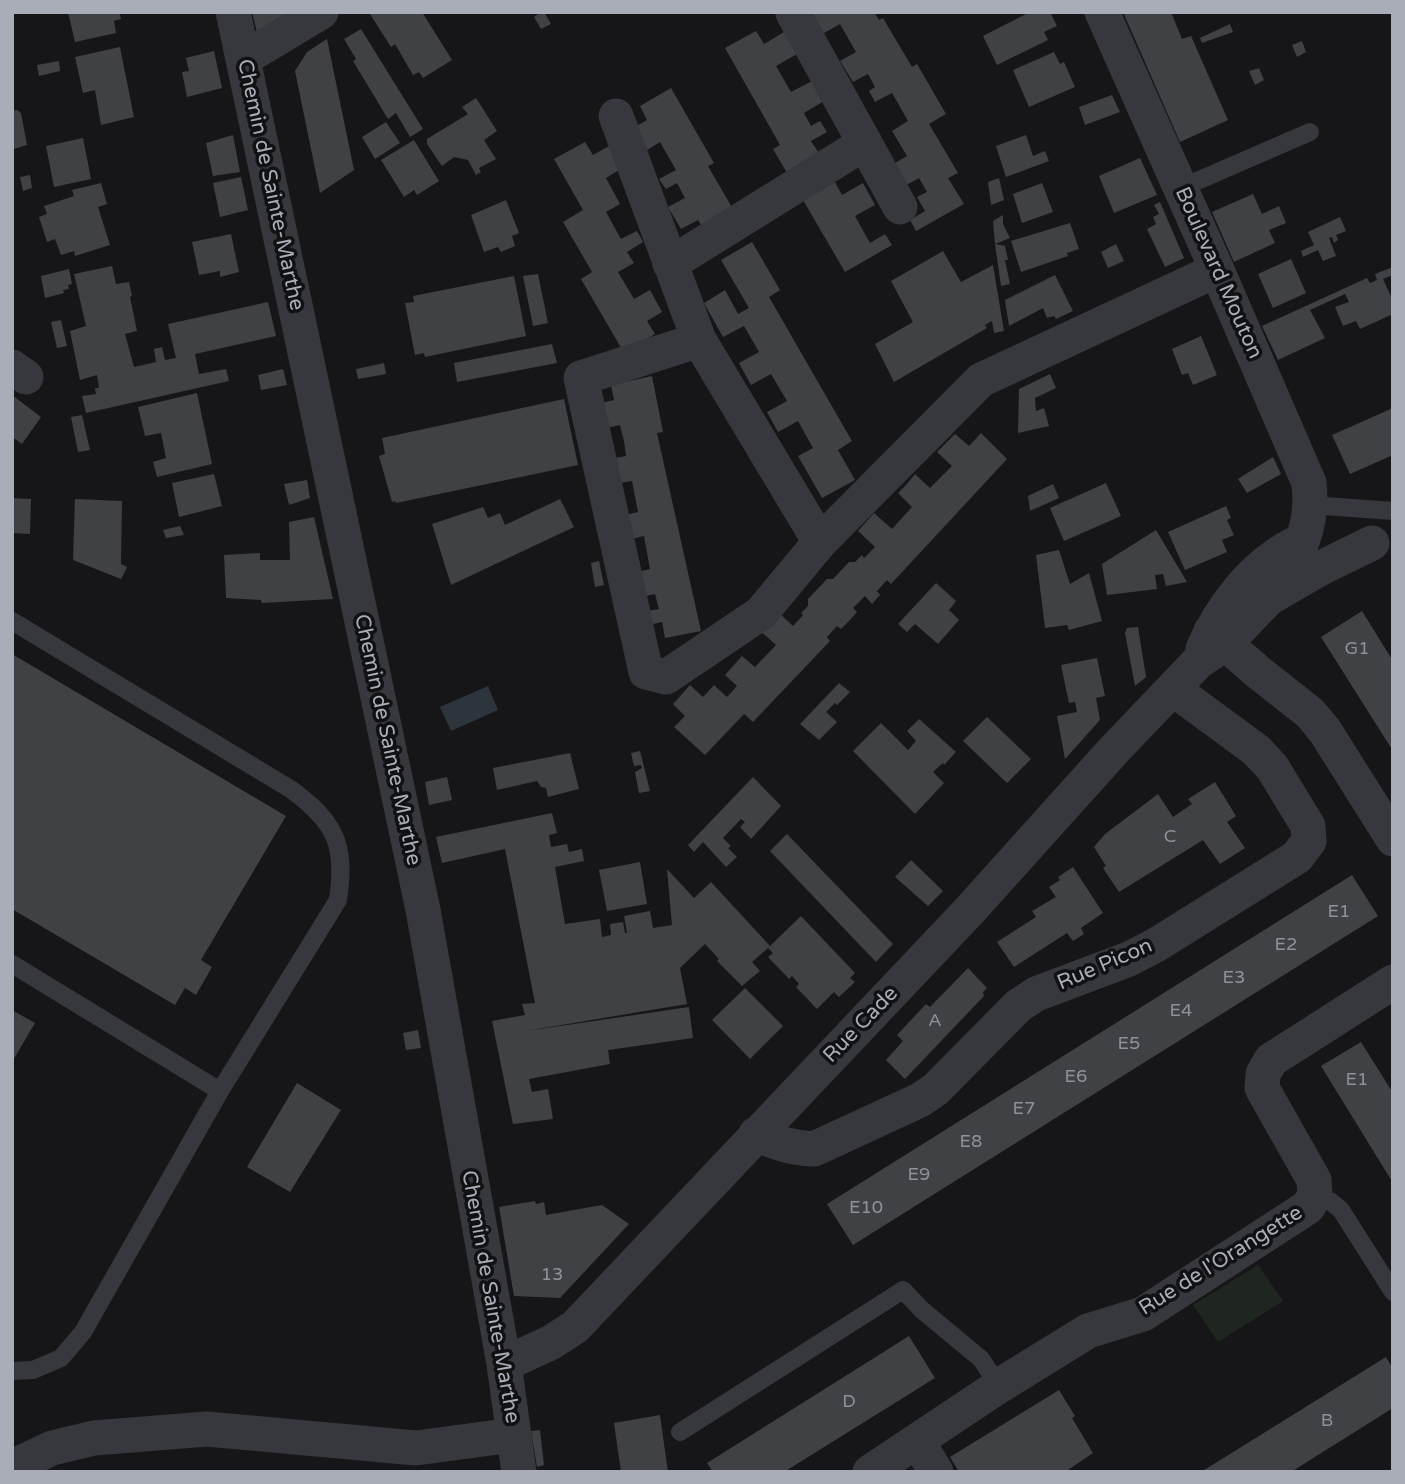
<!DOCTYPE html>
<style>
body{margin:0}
#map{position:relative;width:1405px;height:1484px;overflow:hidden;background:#161618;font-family:"Varela Round",sans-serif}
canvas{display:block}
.frame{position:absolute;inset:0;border:14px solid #a8adb8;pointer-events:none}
</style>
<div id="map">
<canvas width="1405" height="1484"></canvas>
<div class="frame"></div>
</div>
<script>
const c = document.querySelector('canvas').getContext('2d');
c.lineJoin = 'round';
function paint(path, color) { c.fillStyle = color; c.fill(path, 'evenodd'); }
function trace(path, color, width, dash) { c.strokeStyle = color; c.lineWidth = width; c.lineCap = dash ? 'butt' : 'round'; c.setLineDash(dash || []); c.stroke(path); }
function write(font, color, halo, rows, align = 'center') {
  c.font = font + ' "Varela Round",sans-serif'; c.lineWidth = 7; c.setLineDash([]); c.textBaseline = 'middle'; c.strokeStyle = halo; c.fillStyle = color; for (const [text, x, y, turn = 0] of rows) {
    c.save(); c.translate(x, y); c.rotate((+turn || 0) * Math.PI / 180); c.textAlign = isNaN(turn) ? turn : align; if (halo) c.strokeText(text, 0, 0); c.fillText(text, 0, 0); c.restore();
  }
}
const green = new Path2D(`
 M1258,1265L1283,1301L1218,1342L1193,1305Z`);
const water = new Path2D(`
 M488,686L498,710L451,731L440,707Z`);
const building = new Path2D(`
 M68,12H119L121,19L114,21L116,33L75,42Z
 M252,12H290L257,32Z
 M373,12H422L452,60L423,78L419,72L413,75L395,44L391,47L370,14Z
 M541,12H544L551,24L541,29L534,17Z
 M811,12H874L879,20L883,18L912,67L917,64L946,114L929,124L958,173L948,178L964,204L916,231L910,220L925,211L917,197L927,192L919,178L903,187L890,166L907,156L892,131L908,121L892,93L875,102L869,91L875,87L868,74L853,82L840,61L856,52L840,24L824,33Z
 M1030,12H1050L1057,26L1044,32L1048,40L997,65L983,36Z
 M1123,12H1171L1182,39L1191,36L1228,120L1180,142Z
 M1230,24L1233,32L1202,43L1200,38Z
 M361,29L423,129L410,137L396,113L388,119L353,61L356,59L344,39Z
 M756,31L764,44L784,32L797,54L776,66L791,92L812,81L824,101L804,113L811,126L820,121L827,132L811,141L820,155L787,173L773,149L780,145L725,48Z
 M327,39L354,170L320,193L295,71L307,52Z
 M1302,41L1306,52L1297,57L1292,45Z
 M120,47L134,117L101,125L95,90L83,93L75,57Z
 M214,51L222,88L187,97L182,72L189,71L186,58Z
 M1054,52L1060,64L1064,62L1075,87L1029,107L1013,70Z
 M59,61L60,71L39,76L37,65Z
 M1259,68L1264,80L1255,85L1249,71Z
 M671,88L714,163L708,166L737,216L706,233L698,220L681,229L668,207L685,198L677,183L666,189L659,179L676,170L660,142L644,152L631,129L647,120L640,106Z
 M1112,95L1120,112L1085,125L1079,107Z
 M476,98L497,131L484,140L496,159L479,168L481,172L476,175L468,160L454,157L442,166L427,144V139L468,114L462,107Z
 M17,110L21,113L27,145L14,149L12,111Z
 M386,122L400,143L375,159L362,137Z
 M233,135L240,172L213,176L206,143Z
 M1026,135L1033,156L1045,151L1049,161L1006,177L996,146Z
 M83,138L91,179L54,187L46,146Z
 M414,140L439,181L417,195L414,190L404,197L381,160Z
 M585,142L593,155L609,146L622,168L606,178L620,204L606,212L621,239L637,231L643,242L627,252L634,263L618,272L634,299L650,290L662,312L647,321L655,334L624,353L581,279L592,272L563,222L583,210L554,159Z
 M1140,158L1157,195L1114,213L1099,176Z
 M30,175L32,188L23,191L20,177Z
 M241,177L248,210L220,217L213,183Z
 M999,178L1004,200L991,205L988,182Z
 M835,182L842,195L863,183L875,205L855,216L870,243L885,234L892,245L845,272L803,200Z
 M101,183L107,204L98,207L110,245L75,256L74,251L61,255L55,239L47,242L39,217L47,214L44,206L74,196L72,190Z
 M1042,183L1053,212L1022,223L1013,194Z
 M1253,194L1262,214L1279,206L1286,223L1269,230L1275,243L1234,262L1212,212Z
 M506,200L519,233L512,236L515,246L501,252L498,247L484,252L471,215Z
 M1160,202L1184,258L1165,267L1147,229L1156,224L1153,217L1159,214L1154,205Z
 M1003,215V224L1010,238L995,244L993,221Z
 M1340,217L1346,231L1336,235L1338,240L1334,243L1332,237L1329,238L1336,256L1323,261L1318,250L1303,257L1301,251L1314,245L1308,232Z
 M1070,223L1079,249L1067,253L1068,256L1021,272L1011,241Z
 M231,234L239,272L220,277V271L199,275L192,242Z
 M752,242L780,290L769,297L852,441L838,450L855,480L822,498L798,456L813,448L798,421L778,432L767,412L787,401L771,374L751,385L739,363L759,352L744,326L723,337L704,303L725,290L738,314L749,308L721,260Z
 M995,244L1005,246L1008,260H1005L1010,284L1001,286Z
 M1116,244L1124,261L1108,268L1101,252Z
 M943,251L961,282L993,265L1004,331L994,333L992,321L985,325L987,328L894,382L875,344L913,322L891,281Z
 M1291,259L1306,293L1273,308L1258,274Z
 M112,266L116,284L129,282L132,296L130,297L137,331L125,334L134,367L156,362L154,349L162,347L165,360L176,358L168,324L268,302L276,336L195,354L199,374L226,369L229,381L86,413L82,396L96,394L95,388H99L97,375L80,380L70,331L86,326L74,274Z
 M1393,267V275L1383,279L1393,301V314L1360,329L1356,321L1343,326L1335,307L1349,302L1345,294L1310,310L1325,338L1278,360L1262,326L1367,278L1370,283L1377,280L1375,274Z
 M69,269L72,284L68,285L69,289L63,290L64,293L45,298L41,276Z
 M538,274L548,323L533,326L523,276Z
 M1055,275L1073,311L1056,319L1054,316L1047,318L1043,308L1009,326L1005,300Z
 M514,276L526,336L425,357L424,353L415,355L405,303L414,302L413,296Z
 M61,320L67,346L57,348L51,322Z
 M1201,336L1217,375L1193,385L1188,373L1182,375L1172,349Z
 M552,344L557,363L457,382L454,363Z
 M384,363L386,374L358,379L356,369Z
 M283,369L287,385L261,390L258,375Z
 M1050,374L1056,388L1035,398L1036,411L1044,408L1049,426L1018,433L1019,389Z
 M652,376L663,432L657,433L701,631L665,638L662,622L644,626L642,612L659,609L655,594L638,598L633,573L650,569L644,536L626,540L621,516L638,512L632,481L614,484L609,459L626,456L624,441L620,425L602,429L597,404L614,400L611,385Z
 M197,393L212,464L157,477L153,462L166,458L161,433L145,436L138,407Z
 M12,395L41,417L22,444L12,437Z
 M564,399L578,465L396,503L395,501L392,502L379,456L385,454L382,438Z
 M1393,408V455L1350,474L1332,435Z
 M82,415L90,450L78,452L71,417Z
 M981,433L1007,459L891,584L887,580L877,591L880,595L872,604L865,596L853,608L857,612L850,620L841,629L837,626L827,637L830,641L753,722L744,714L705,755L674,727L685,716L673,704L690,685L703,697L714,685L727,697L737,686L725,675L742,656L755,667L776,645L758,629L776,610L793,626L803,615L801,613L808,606V599L827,579H833L849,562H855L862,555L864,558L875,547L858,531L874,513L892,529L912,507L898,493L907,484L915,474L930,488L952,466L937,452L955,434L969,446Z
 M1273,457L1281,474L1247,493L1238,479Z
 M214,474L222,506L179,517L172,483Z
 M307,480L310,498L289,505L284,484Z
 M1106,483L1121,516L1064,541L1050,508Z
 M1053,484L1059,498L1030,511L1028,496Z
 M12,498L31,499L30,534L12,533Z
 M75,499L122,501L121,564L127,567L121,579L73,560Z
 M560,499L574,527L451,585L432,524L483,507L488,518L500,513L505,525Z
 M1226,506L1231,518L1227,520L1234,535L1222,540L1227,552L1185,570L1168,532Z
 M314,517L333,599L262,603L261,600L226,598L224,555L260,553V560H290L289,522Z
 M180,526L184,535L166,538L163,530Z
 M1156,530L1187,582L1166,586L1163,574L1155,575L1157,589L1107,595L1102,564Z
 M1059,550L1070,584L1089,573L1102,621L1069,630L1067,625L1045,628L1036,555Z
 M599,561L604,585L595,587L591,563Z
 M936,583L956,601L949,610L959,620L938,644L915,624L907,632L898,624Z
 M1362,611L1393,661V751L1321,637Z
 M1138,627L1146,677L1135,686L1125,633L1127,628Z
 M12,654L286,816L201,960L212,967L196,995L185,988L175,1005L12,909Z
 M1097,658L1105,696L1096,698L1100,720L1065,759L1057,716L1077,712L1075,702L1069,703L1061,665Z
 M839,683L850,692L837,705L835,703L826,712L837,722L819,740L800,724Z
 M987,717L1031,759L1007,783L963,741Z
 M919,719L956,752L944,765L943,763L933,772L944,783L915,814L853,751L881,723L908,750L916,741L907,731Z
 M640,751L650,791L639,793L635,772L642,768L641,765L634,766L631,753Z
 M570,753L579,789L548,797L546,788L541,787L537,781L497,790L493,768Z
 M447,777L452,800L429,805L425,782Z
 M753,777L781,806L751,839L740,827L745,822L741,819L723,838L731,846L728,848L737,857L726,867L703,842L694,852L688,845Z
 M1215,782L1236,816L1227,822L1245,848L1220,864L1203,840L1119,892L1103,868L1106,866L1094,847L1105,834L1158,794L1173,817L1192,804L1188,799Z
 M552,813L557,833L549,835L551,847L567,844L569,852L582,849L584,861L555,867L565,924L600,919L602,937L611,935L610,924L623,922L625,933H627L624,916L650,911L653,928L672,925L667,869L694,898L711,882L770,946L801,916L855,973L850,978L855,982L839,997L834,992L817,1009L796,987L799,984L792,976L789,979L768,957L773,953L768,948L752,962L760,971L742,986L717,961L719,959L705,944L680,968L687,1004L526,1031L689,1007L693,1038L608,1050L610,1064L529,1079L532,1092L548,1089L553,1119L513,1124L492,1021L525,1015L522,1004L535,1003L505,849L442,863L436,837Z
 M787,834L893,944L876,962L770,851Z
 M911,860L943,891L928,906L895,877Z
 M640,862L647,904L607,911L599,870Z
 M1073,867L1103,913L1081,928L1084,934L1073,941L1067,933L1014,967L997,942L1036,917L1032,911L1056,897L1049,887L1060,880L1058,877Z
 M1352,875L1378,916L853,1245L827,1204Z
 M968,968L987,988L983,992L984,996L905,1079L886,1060L903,1041L897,1035L926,1004L930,1007Z
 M745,988L783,1026L750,1059L712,1020Z
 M12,1010L35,1023L12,1062Z
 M418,1030L421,1048L406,1050L403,1033Z
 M1361,1042L1393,1093V1183L1321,1066Z
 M297,1083L341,1110L290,1192L247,1167Z
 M535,1201L536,1204L544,1202L546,1215L602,1205L629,1224L560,1298L514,1296L499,1207Z
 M909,1336L935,1378L784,1472H713L707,1463Z
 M1386,1357L1393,1369V1408L1291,1472H1201Z
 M1059,1390L1075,1416L1072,1418L1093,1453L1065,1472H959L950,1457Z
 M660,1415L668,1472H621L614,1423Z
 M540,1430L544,1465L537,1467L531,1431Z`);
const lane = new Path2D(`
 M1181,188L1310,132
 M1311,505L1393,511
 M12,621L292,790C336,823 346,845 338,900L220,1091L12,964
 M1315,1195L1330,1201L1341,1210L1393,1292
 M12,1371L33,1370L61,1358L83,1332L220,1091
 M680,1432L903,1290L922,1310L981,1359L999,1386`);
const street = new Path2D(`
 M233,12L423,910L504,1364L519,1472
 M1102,12L1217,270L1309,483C1314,529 1298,555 1273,592
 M793,13L900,207
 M243,59L321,12
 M616,116L699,340L820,542L981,380L1217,270
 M670,264L865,143
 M699,340L581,378L646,672L666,677L761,613L820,542
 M12,367L26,377
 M1211,631L1258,672L1310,713L1325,731L1393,839
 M1203,649C1221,607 1252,567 1293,545
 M756,1134C776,1143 792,1148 814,1149L920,1100L936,1089L1018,1006L1036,994L1129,959L1156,945L1297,857L1309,841L1308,826L1272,767L1256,750L1173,689
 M504,1364L550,1343L575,1327L970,910L1114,750L1198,662L1225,644L1269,598L1319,569L1372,543
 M918,1442L936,1472
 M12,1467L52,1448L94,1438L207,1429L416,1448L513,1435
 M870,1472L999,1386L1088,1331L1143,1314L1308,1207L1315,1195L1314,1180L1262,1088L1263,1074L1271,1060L1393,982`);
const numberNames = [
 ["G1",1357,649],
 ["C",1170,837],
 ["E1",1339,912],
 ["E2",1286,945],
 ["E3",1234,978],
 ["E4",1181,1011],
 ["A",935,1021],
 ["E5",1129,1044],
 ["E6",1076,1077],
 ["E1",1357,1080],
 ["E7",1024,1109],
 ["E8",971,1142],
 ["E9",919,1175],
 ["E10",866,1208],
 ["13",552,1275],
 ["D",849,1402],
 ["B",1327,1421]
];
const streetNames = [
 ["Chemin de Sainte-Marthe",270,185,78],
 ["Boulevard Mouton",1218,273,66],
 ["Chemin de Sainte-Marthe",387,740,78],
 ["Rue Picon",1105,965,-23],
 ["Rue Cade",861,1025,-46],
 ["Rue de l'Orangette",1221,1261,-32],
 ["Chemin de Sainte-Marthe",490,1297,80]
];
paint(green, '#1e261f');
paint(water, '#2c353c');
paint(building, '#404145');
trace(lane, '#37383d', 18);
trace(street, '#37383d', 35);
write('18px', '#8e929b', null, numberNames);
write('21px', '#a8adb8', '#111113', streetNames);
</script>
